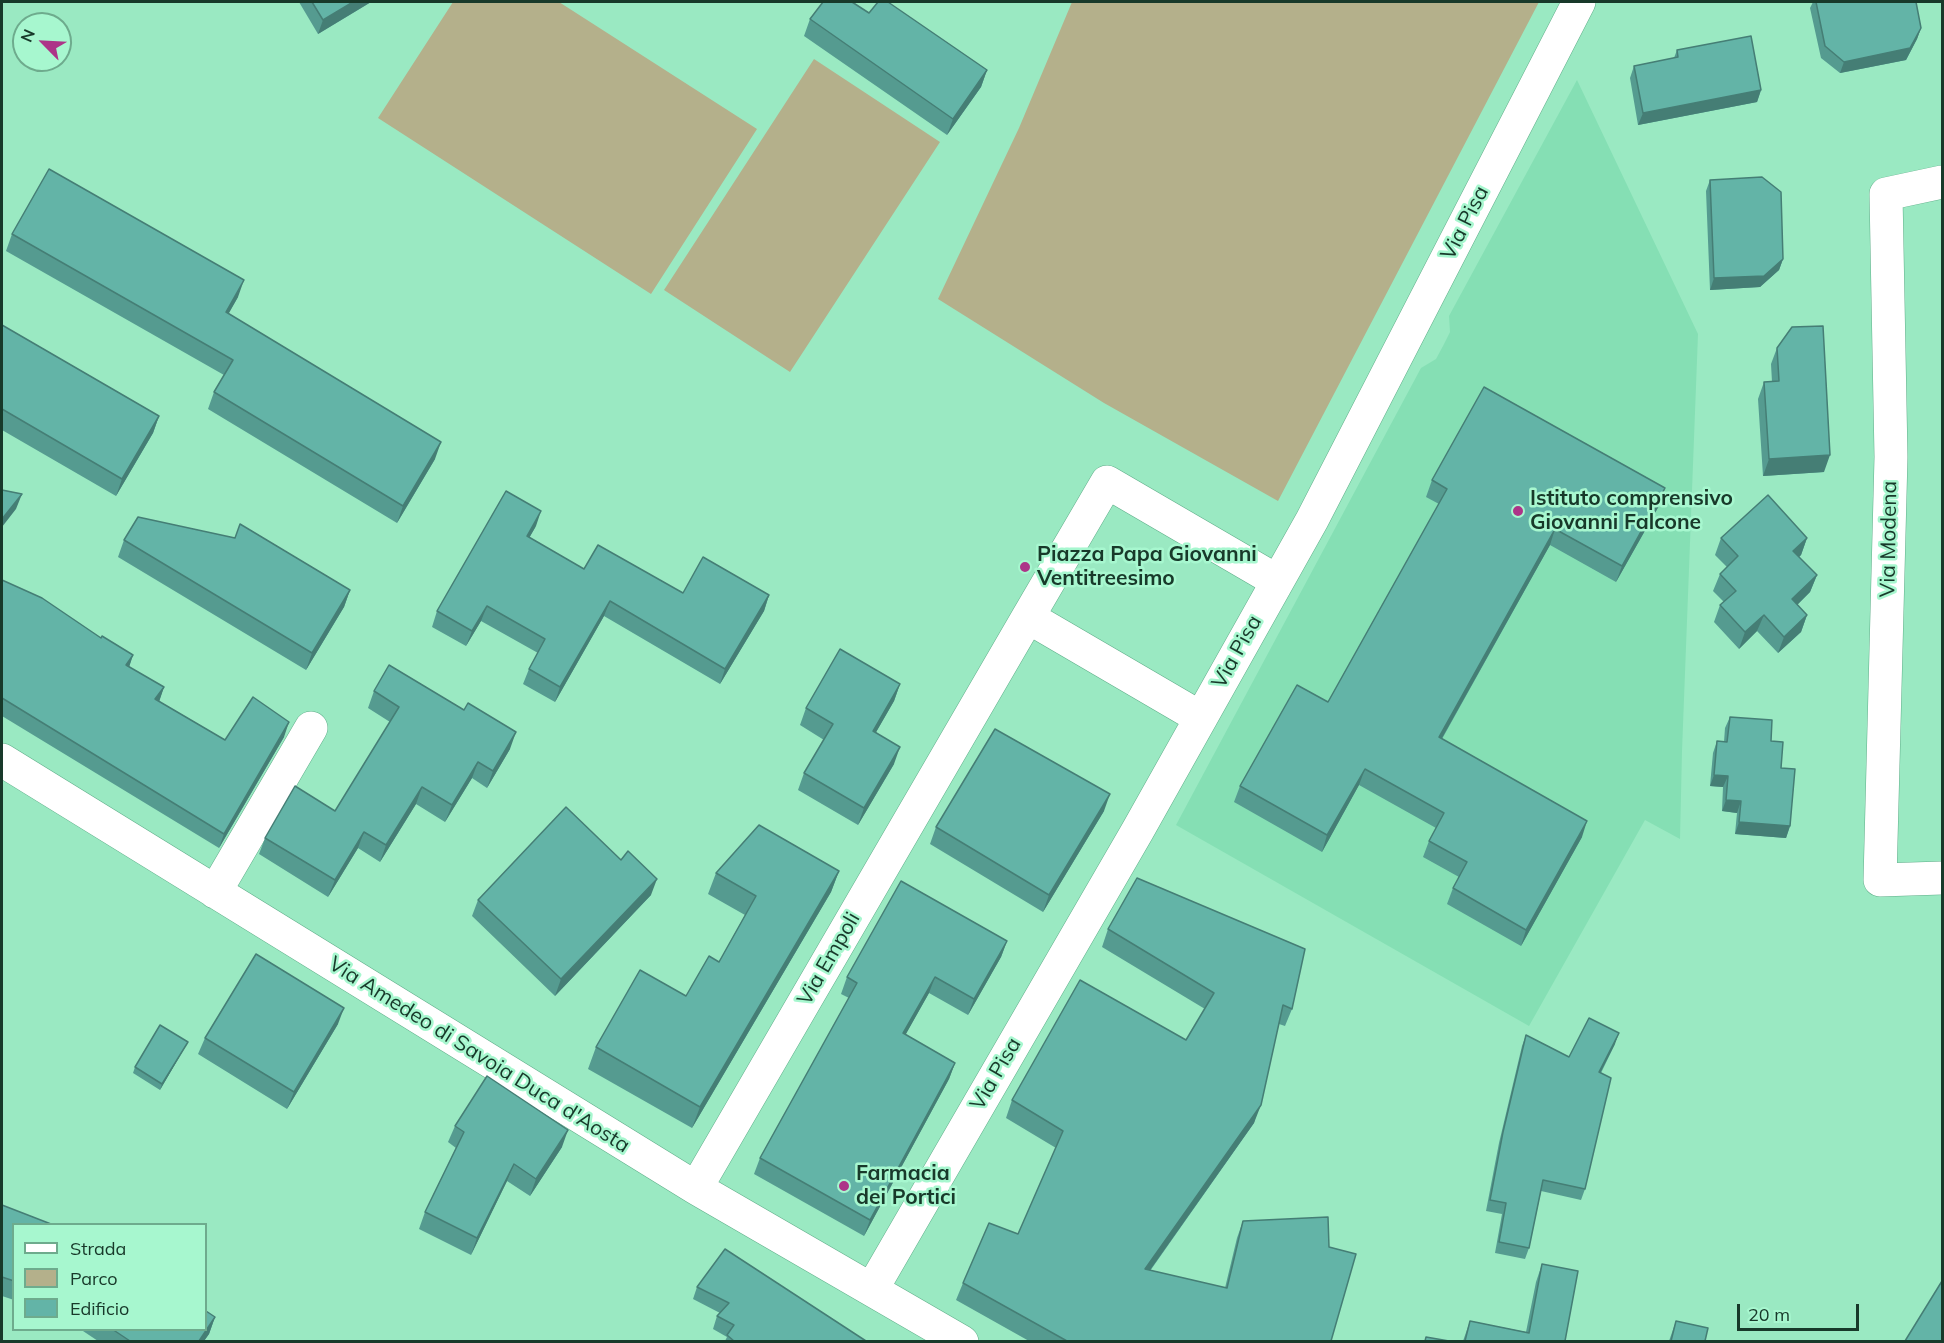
<!DOCTYPE html>
<style>
body{margin:0}
#map{position:relative;width:1944px;height:1343px;overflow:hidden;background:#9ae9c2;font-family:Mulish,sans-serif}
canvas{display:block}
.frame{position:absolute;inset:0;border:3px solid #18392a;pointer-events:none}
.legend{position:absolute;left:12px;top:1223px;width:195px;height:108px;box-sizing:border-box;background:#a7f7cf;border:2px solid #6eab8d;margin:0;padding:8px 10px;list-style:none;font-size:18px;color:#18392a}
.legend li{display:flex;align-items:center;gap:12px;height:30px}
.legend b{width:30px;border:2px solid #6eab8d}
.north{position:absolute;left:12px;top:12px;width:60px;height:60px;box-sizing:border-box;background:#a7f7cf;border:2px solid #6eab8d;border-radius:50%;rotate:294deg;font-size:16px;font-weight:700;line-height:24px;text-align:center;color:#18392a}
.north::after{content:'';display:block;margin:auto;width:21px;height:27px;background:#ad3488;clip-path:polygon(50% 0,100% 100%,50% 72%,0 100%)}
.scale{position:absolute;left:1737px;top:1304px;width:122px;height:27px;box-sizing:border-box;border:3px solid #18392a;border-top:0;padding-left:8px;font-size:18px;line-height:21px;white-space:nowrap;color:#18392a;-webkit-text-stroke:4px #a7f7cf;paint-order:stroke}
</style>
<div id="map">
<canvas width="1944" height="1343"></canvas>
<div class="frame"></div>
<ul class="legend">
<li><b style="height:8px;background:#fff"></b>Strada</li>
<li><b style="height:16px;background:#b4b08b"></b>Parco</li>
<li><b style="height:16px;background:#63b4a7"></b>Edificio</li>
</ul>
<div class="north">N</div>
<div class="scale">20 m</div>
</div>
<script>
const c = document.querySelector('canvas').getContext('2d');
c.lineJoin = 'round';
function paint(path, color) { c.fillStyle = color; c.fill(path, 'evenodd'); }
function trace(path, color, width, dash) { c.strokeStyle = color; c.lineWidth = width; c.lineCap = dash ? 'butt' : 'round'; c.setLineDash(dash || []); c.stroke(path); }
function write(font, color, halo, rows, align = 'center') {
  c.font = font + ' Mulish,sans-serif'; c.lineWidth = 5; c.setLineDash([]); c.textBaseline = 'middle'; c.strokeStyle = halo; c.fillStyle = color; for (const [text, x, y, turn = 0] of rows) {
    c.save(); c.translate(x, y); c.rotate((+turn || 0) * Math.PI / 180); c.textAlign = isNaN(turn) ? turn : align; if (halo) c.strokeText(text, 0, 0); c.fillText(text, 0, 0); c.restore();
  }
}
const built = new Path2D(`
 M1577,80L1698,334L1682,751L1680,839L1645,820L1529,1026L1176,825L1421,368L1436,359L1443,346L1450,332L1449,316Z`);
const green = new Path2D(`
 M453,2H559L757,129L651,294L378,118Z
 M1072,2H1539L1278,501L1104,403L938,299L1019,128Z
 M814,59L940,142L790,372L664,290Z`);
const minor = new Path2D(`
 M1942,182L1886,194L1891,457L1880,880L1942,878
 M1201,718L1028,617L1107,482L1277,581
 M2,760L696,1188L962,1342
 M215,892L311,728
 M696,1188L1028,617
 M872,1289L1138,830L1312,520L1579,2`);
const wall = new Path2D(`
 M299,2H371L318,34Z
 M1813,2H1916L1921,28L1917,39L1906,60L1840,73L1821,58L1810,8Z
 M869,13L987,70L981,87L947,135L804,36L810,19Z
 M1677,50L1761,90L1757,102L1638,125L1630,78L1634,66L1674,58Z
 M1710,180L1783,259L1779,270L1760,287L1710,290L1706,191Z
 M12,234L238,297L228,314L435,459L397,523L208,409L214,392L224,375L6,251Z
 M2,325L159,416L153,433L116,496L2,430Z
 M1777,348L1824,472L1763,476L1758,399L1764,382H1772L1771,364Z
 M1432,480L1660,504L1616,582L1550,545L1442,739L1582,837L1521,946L1447,904L1453,888L1459,877L1423,857L1429,841L1436,828L1359,785L1322,852L1234,802L1240,786L1328,702L1439,504L1426,497Z
 M536,526L529,538L584,569L683,593L769,595L764,611L720,684L604,616L555,702L523,684L529,669L538,653L481,621L466,646L432,627L437,611Z
 M1721,538H1807L1801,555L1799,557L1817,575L1810,592L1797,605L1807,615L1801,632L1778,653L1757,631L1739,649L1714,622L1720,605L1724,602L1713,591L1720,574L1727,567L1715,555Z
 M124,540L350,590L344,607L306,670L118,557Z
 M2,580L101,638L133,655L129,667L164,687L159,701L225,740L284,737L219,848L2,716Z
 M900,684L894,701L876,732L894,764L858,825L798,790L804,773L824,740L800,725L806,708Z
 M374,691L510,749L487,788L472,778L445,822L416,804L380,862L358,848L328,897L259,854L265,838L335,811L390,722L368,708Z
 M1730,717L1771,741L1781,768L1790,826L1786,838L1735,834L1737,813L1722,811L1723,787L1710,786L1713,753L1717,741L1724,742L1725,728Z
 M1104,811L1043,912L930,844L936,827Z
 M839,871L831,892L692,1128L588,1069L596,1047L686,996L719,962L745,915L708,894L716,873Z
 M651,895L555,996L472,916L478,900Z
 M1108,929L1292,1009L1285,1026L1279,1024L1254,1123L1150,1271L1225,1288L1237,1238L1243,1221L1331,1341H1029L956,1300L963,1283L1018,1234L1056,1148L1006,1118L1012,1100L1186,1040L1205,1009L1102,947Z
 M1007,941L1001,957L968,1015L929,993L905,1035L955,1063L949,1079L864,1236L754,1174L760,1158L849,998L841,994L847,977Z
 M338,1024L287,1109L198,1054L205,1038Z
 M1526,1035L1569,1057L1615,1044L1601,1073L1585,1189L1581,1200L1541,1191L1529,1248L1525,1259L1495,1253L1502,1214L1486,1211L1499,1143L1522,1046Z
 M185,1047L160,1090L133,1073L135,1067Z
 M455,1126L562,1147L530,1196L507,1181L471,1255L419,1229L425,1212L456,1148L448,1142Z
 M2,1205L14,1224V1300L2,1296Z
 M1542,1264L1565,1341H1463L1470,1321L1526,1332L1536,1282Z
 M697,1287L866,1341H725L727,1337L713,1329L717,1316L720,1313L693,1299Z
 M215,1317L209,1334L204,1341H98L80,1329H206Z
 M1676,1321L1705,1341H1669Z`);
const shadedWall = new Path2D(`
 M353,2H371L318,34L323,20Z
 M1921,28L1917,39L1906,60L1840,73L1844,62Z
 M987,70L981,87L947,135L953,119Z
 M1761,90L1757,102L1638,125L1643,113Z
 M1783,259L1779,270L1760,287L1710,290L1714,278Z
 M244,280L238,297L220,329L226,312Z
 M159,416L153,433L116,496L122,479Z
 M441,442L435,459L397,523L403,506Z
 M1830,455L1824,472L1763,476L1769,459Z
 M1665,488L1660,504L1616,582L1622,566Z
 M22,494L16,509L2,527V519Z
 M541,511L536,526L521,552L527,536Z
 M1555,529L1550,545L1433,754L1439,737Z
 M1807,538L1801,555L1787,568L1793,551Z
 M1817,575L1810,592L1786,616L1792,599Z
 M350,590L344,607L306,670L312,653Z
 M769,595L764,611L720,684L725,669Z
 M610,601L604,616L555,702L560,687Z
 M487,606L481,621L466,646L472,631Z
 M1764,615L1757,631L1739,649L1745,632Z
 M1807,615L1801,632L1778,653L1784,637Z
 M133,655L128,670L126,665Z
 M900,684L894,701L867,748L873,731Z
 M164,687L159,702L155,699Z
 M289,722L284,737L219,848L224,834Z
 M516,732L510,749L487,788L493,771Z
 M900,747L894,764L858,825L864,808Z
 M478,762L472,778L445,822L452,805Z
 M1365,769L1359,785L1322,852L1327,835Z
 M1714,775L1728,776L1723,787L1710,786Z
 M422,787L416,804L380,862L386,845Z
 M1110,794L1104,811L1043,912L1049,895Z
 M1726,800L1741,801L1737,813L1722,811Z
 M1587,821L1582,837L1521,946L1526,930Z
 M1739,822L1790,826L1786,838L1735,834Z
 M364,832L358,848L328,897L335,880Z
 M839,871L831,892L692,1128L700,1107Z
 M657,879L651,895L555,996L561,979Z
 M1007,941L1001,957L968,1015L974,999Z
 M935,977L929,993L897,1050L903,1033Z
 M344,1008L338,1024L287,1109L294,1092Z
 M1619,1033L1615,1044L1595,1083L1599,1072Z
 M188,1042L185,1047L160,1090L162,1084Z
 M955,1063L949,1079L864,1236L870,1220Z
 M1261,1105L1254,1123L1138,1287L1145,1269Z
 M568,1130L562,1147L530,1196L536,1179Z
 M514,1164L507,1181L471,1255L477,1238Z
 M215,1317L209,1334L204,1341H199Z`);
const building = new Path2D(`
 M312,2H353L323,20Z
 M823,2H852L869,13L878,2H888L987,70L953,119L810,19Z
 M1816,2H1916L1921,28L1910,48L1844,62L1825,46Z
 M1751,36L1761,90L1643,113L1634,66L1678,57L1677,50Z
 M49,169L244,280L226,312L441,442L403,506L214,392L233,360L12,234Z
 M1762,177L1781,192L1783,259L1764,276L1714,278L1710,180Z
 M2,325L159,416L122,479L2,409Z
 M1823,326L1830,455L1769,459L1764,382L1779,381L1777,348L1792,327Z
 M1484,387L1665,488L1622,566L1555,529L1439,737L1587,821L1526,930L1453,888L1467,862L1429,841L1444,813L1365,769L1327,835L1240,786L1297,685L1328,702L1447,489L1432,480Z
 M2,490L22,494L2,519Z
 M506,491L541,511L527,536L584,569L598,545L683,593L703,557L769,595L725,669L610,601L560,687L529,669L545,639L487,606L472,631L437,611Z
 M1768,495L1807,538L1793,551L1817,575L1792,599L1807,615L1784,637L1764,615L1745,632L1720,605L1736,591L1720,574L1738,556L1721,538Z
 M138,517L235,538L240,524L350,590L312,653L124,540Z
 M2,580L42,598L101,638L102,636L133,655L126,665L164,687L155,699L225,740L253,697L289,722L224,834L2,698Z
 M840,649L900,684L873,731L900,747L864,808L804,773L833,724L806,708Z
 M389,665L464,710L468,703L516,732L493,771L478,762L452,805L422,787L386,845L364,832L335,880L265,838L295,786L335,811L399,707L374,691Z
 M1730,717L1772,720L1771,741L1783,742L1781,768L1795,769L1790,826L1739,822L1741,801L1726,800L1728,776L1714,775L1717,741L1727,742Z
 M995,729L1110,794L1049,895L936,827Z
 M566,807L621,860L628,851L657,879L561,979L478,900Z
 M759,825L839,871L700,1107L596,1047L640,970L686,996L709,956L719,962L756,896L716,873Z
 M1137,878L1305,949L1292,1009L1283,1005L1261,1105L1145,1269L1227,1288L1243,1221L1328,1217L1329,1247L1356,1254L1331,1341H1067L963,1283L989,1223L1018,1234L1063,1131L1012,1100L1080,980L1186,1040L1214,993L1108,929Z
 M901,881L1007,941L974,999L935,977L903,1033L955,1063L870,1220L760,1158L857,983L847,977Z
 M256,954L344,1008L294,1092L205,1038Z
 M1589,1018L1619,1033L1599,1072L1611,1078L1585,1189L1543,1180L1529,1248L1499,1242L1506,1203L1490,1200L1503,1132L1526,1035L1569,1057Z
 M160,1025L188,1042L162,1084L135,1067Z
 M487,1076L568,1130L536,1179L514,1164L477,1238L425,1212L464,1132L455,1126Z
 M2,1205L51,1224H14V1281L2,1277Z
 M725,1249L866,1341H734L727,1335L734,1325L717,1316L729,1303L697,1287Z
 M1542,1264L1578,1271L1565,1341H1465L1470,1321L1529,1333Z
 M1942,1281V1341H1905Z
 M206,1311L215,1317L199,1341H130L112,1329H206Z
 M1676,1321L1708,1328L1705,1341H1671Z
 M1426,1337L1449,1341H1425Z`);
const markers = [
 [1518,511,6,"#ad3488"],
 [1025,567,6,"#ad3488"],
 [844,1186,6,"#ad3488"]
];
const streetNames = [
 ["Via Pisa",1465,223,-63],
 ["Via Modena",1889,539,-89],
 ["Via Pisa",1237,652,-61],
 ["Via Empoli",829,959,-60],
 ["Via Amedeo di Savoia Duca d'Aosta",479,1055,32],
 ["Via Pisa",996,1074,-60]
];
const poiNames = [
 ["Istituto comprensivo",1530,499],
 ["Giovanni Falcone",1530,523],
 ["Piazza Papa Giovanni",1037,555],
 ["Ventitreesimo",1037,579],
 ["Farmacia",856,1174],
 ["dei Portici",856,1198]
];
paint(built, '#85dfb4');
paint(green, '#b4b08b');
trace(minor, '#5fae89', 34);
trace(minor, '#fff', 33);
paint(wall, '#559b90');
paint(shadedWall, '#457e75');
paint(building, '#63b4a7');
trace(building, '#457e75', 1.5);
for (const [x, y, r, color] of markers) { const dot = new Path2D(); dot.arc(x, y, r, 0, 2 * Math.PI); c.fillStyle = color; c.fill(dot); trace(dot, '#a7f7cf', 2); }
write('21px', '#18392a', '#a7f7cf', streetNames);
write('bold 21px', '#18392a', '#a7f7cf', poiNames, 'left');
</script>
